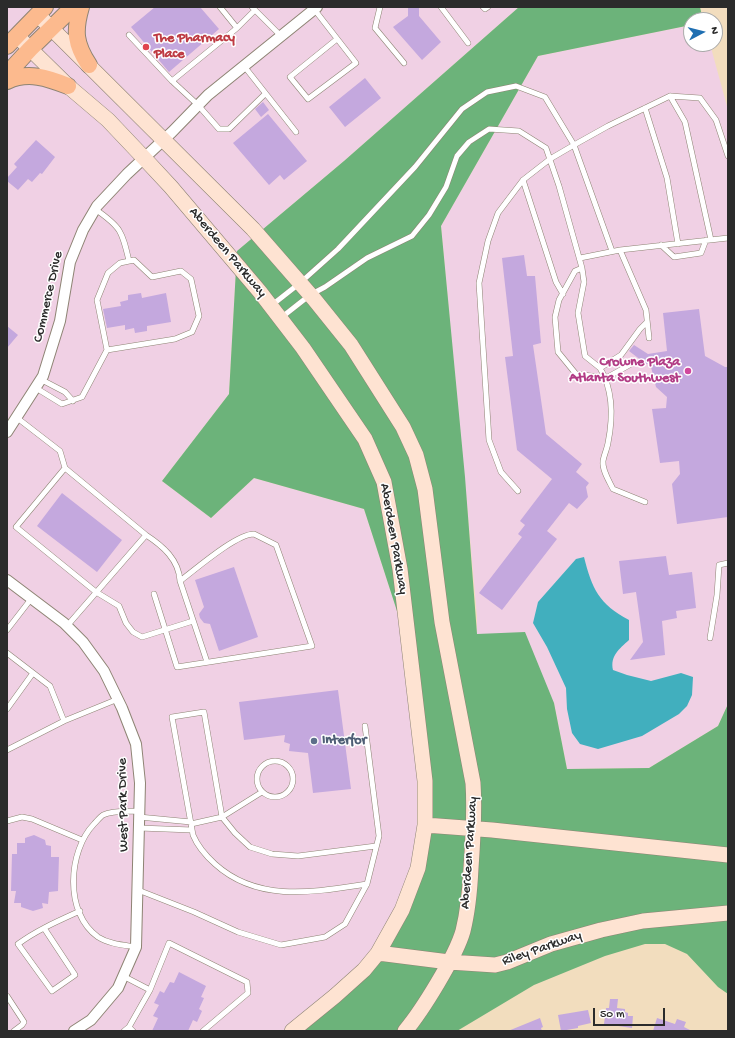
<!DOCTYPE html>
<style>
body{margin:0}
#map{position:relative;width:735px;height:1038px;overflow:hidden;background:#f2ddbe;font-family:"Gochi Hand",sans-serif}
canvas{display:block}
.frame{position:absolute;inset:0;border:8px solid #2b2b2b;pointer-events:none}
.north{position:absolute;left:683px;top:12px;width:40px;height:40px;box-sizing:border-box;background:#fff;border:1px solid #aaa;border-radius:50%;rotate:83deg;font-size:11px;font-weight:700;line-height:16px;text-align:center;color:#2b2b2b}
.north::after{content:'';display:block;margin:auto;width:14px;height:18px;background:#1f6fb2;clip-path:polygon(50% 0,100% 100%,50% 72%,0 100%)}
.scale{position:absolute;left:593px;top:1008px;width:72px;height:18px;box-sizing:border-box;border:2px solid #2b2b2b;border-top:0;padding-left:5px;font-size:12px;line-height:14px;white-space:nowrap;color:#2b2b2b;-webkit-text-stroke:3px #fff;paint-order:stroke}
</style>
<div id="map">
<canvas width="735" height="1038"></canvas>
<div class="frame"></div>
<div class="north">N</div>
<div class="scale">50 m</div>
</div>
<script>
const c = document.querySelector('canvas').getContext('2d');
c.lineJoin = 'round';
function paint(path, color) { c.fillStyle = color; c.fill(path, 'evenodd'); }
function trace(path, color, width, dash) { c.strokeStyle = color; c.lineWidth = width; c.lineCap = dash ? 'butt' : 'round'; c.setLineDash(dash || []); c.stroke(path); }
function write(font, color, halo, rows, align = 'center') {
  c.font = font + ' "Gochi Hand",sans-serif'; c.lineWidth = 3; c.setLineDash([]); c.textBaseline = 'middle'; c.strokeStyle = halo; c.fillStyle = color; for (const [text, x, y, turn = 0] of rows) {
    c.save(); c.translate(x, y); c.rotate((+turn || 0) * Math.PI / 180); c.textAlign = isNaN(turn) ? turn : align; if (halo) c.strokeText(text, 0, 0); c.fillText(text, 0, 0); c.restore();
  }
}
const built = new Path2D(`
 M7,7H519L344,161L237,251L229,394L162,481L211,518L254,478L364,509L407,642L425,781L418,868L378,953L292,1031H7Z
 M691,25V44H710L728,110V704L718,726L649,768L567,769L554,703L477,635V616L465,482L441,226L538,56Z`);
const forest = new Path2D(`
 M519,7H700L703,20H691V25L538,56L441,226L465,477L477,634L525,632L554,703L567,769L649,768L718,726L728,704V994L718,987L687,954L665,944H645L605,956L534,985L457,1031H289L378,953L402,910L425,825L407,642L364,509L254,478L211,518L162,481L229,394L237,251L344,161Z`);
const water = new Path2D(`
 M584,557C592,589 599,604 629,620V640C619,649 610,656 613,670L627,675L651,681L681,673L693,677L692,695L687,706L679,714L642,736L598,749L580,744L572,733L567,709L566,688L547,647L533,623L538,602L576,559Z`);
const building = new Path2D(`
 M155,7H200L219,29L169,72L131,27Z
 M408,7H419V16L441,42L422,60L393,27L408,16Z
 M365,78L381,98L345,127L329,107Z
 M263,102L269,110L261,117L255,109Z
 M268,114L307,161L284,180L280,175L269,185L233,143Z
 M36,140L55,157L42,174L40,173L32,182L28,179L18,190L7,181V178L17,167L14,164Z
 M524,255L527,276H535L541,343L533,345L546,434L582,464L576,472L589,483L586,487L588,497L577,509L569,503L547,531L557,539L502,610L479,593L522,537L518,534L525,525L520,521L552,479L517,450L505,357L513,356L502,258Z
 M141,293L142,298L166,293L171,322L147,326V331L135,333L134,328L125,330V325L107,328L103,309L121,306L120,302L128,300V295Z
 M699,309L705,356L725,367H728V517L677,524L672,484L680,474L679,461L660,463L652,409L666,408L667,397L656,387L650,363L646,364L629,351L634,345L648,354L667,351L663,313Z
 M7,326L18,335L7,348Z
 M62,493L122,540L97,572L37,526Z
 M666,556L669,575L692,572L696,608L676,611L677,618L662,621L665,655L630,660L643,642L636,592L623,594L619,561Z
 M234,567L258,637L219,651L210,624L204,623L200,618L199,614L204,607L195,580Z
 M338,690L351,789L313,793L308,753L289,751L290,744L284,742L285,735L244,740L239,702Z
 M34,835L45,840L46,845L51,846V857H59L58,891L49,892L48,904L42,903L43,908L33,911L21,907V903H14L16,891H11L12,854H17V843H25V838Z
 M179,972L206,986L201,997L204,998L199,1009L202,1011L197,1022L193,1020L188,1031H152L158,1018L153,1016L159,1005L154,1003L160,991L164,993L170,982L174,983Z
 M610,999H618L617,1008L625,1009V1012L628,1013V1016H633L632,1028L604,1024L606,1008H609Z
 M588,1010L591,1023L578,1026V1028L561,1031L558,1015Z
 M540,1018L543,1027L541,1028L542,1031H508Z
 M657,1018L675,1024L677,1019L686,1022L684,1027L692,1031H653Z`);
const lane = new Path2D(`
 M220,7L237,28L255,10
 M252,7L281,36
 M380,7L375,28L404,63
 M441,7L468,43
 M483,7L485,9L488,7
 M314,9L356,63L308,99L290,77L337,39
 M237,28L172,81L198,105L219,129H229L265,94
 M129,35L172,81
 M244,66L296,132
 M670,96L685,122L711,240
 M645,108L667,178L678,244
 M523,180L556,282L563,294
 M95,209C121,227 122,231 129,261
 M661,245L674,257L701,253L706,240
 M620,250L646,310L649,338
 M580,258L620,250L728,238
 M582,268L584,282L578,313L585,356L600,368L621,355L640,329L647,322
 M272,305L300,283L338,249L415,167L462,109L487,92L516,86L545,97L574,145L612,251
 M282,317L310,295L325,287L367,258L412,236L429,215L446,187L457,156L469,142L489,129L519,131L546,148L559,186L582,268L575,271L559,300L555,317L558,352L576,374L606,378L633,363
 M600,368C613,390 613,418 608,443C607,449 604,455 603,461C602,470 609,481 613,489L645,502
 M42,380L65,392L73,401
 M36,388L62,404L82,397L107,350L97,300L108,273L120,263L134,260L152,277L181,271L191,279L199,316L192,332L175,339L107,350
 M16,417L60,451L65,468
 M518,491L501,472L489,440L479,283L488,241L498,213L523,180L550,159L574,145L608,126L670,96L700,98L716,120L728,156
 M146,535C163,546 179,560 180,581L207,662
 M154,594L177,667L312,646L276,545L254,534C236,534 196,569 180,581
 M67,626C93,596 119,566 146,535L65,468L16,527L96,592L119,606L126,623L133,632L142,637L193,621
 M7,630L31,599
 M710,638L717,595L719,565L728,563
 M7,653L50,686L64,721L118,699
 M7,709L33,673
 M7,750L64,721
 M257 779a18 18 0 1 1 36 0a18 18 0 1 1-36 0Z
 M139,817L191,822
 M7,821L22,817L32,819L82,840
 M191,824L222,817L262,792
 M139,828L192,830
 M367,884C314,892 258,903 215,864C205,855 198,847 193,835L172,717L204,712L222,817L235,833L250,847L272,854L298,856L376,846
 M138,890L194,912L238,932L281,945L325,937L345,924L367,884L379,836L365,726
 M44,928L75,975L52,991L18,944C37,930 58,921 80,911
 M136,947C123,945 109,944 98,937C64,913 68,851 94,824C97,821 100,817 103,815C114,810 128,812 139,811
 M123,976L150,990
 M7,996L24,1022L22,1025L14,1031
 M129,1027L133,1031
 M124,1031L129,1027L150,990L169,943L247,982L248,993L203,1031`);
const street = new Path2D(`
 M7,432L43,376L60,321L70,262L83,230L97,206L127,174L172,132L208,95L317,7
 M7,580L64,623L83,642L104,671L122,708L136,744L140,783L136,947L118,988L91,1020L74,1031`);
const secondary = new Path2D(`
 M38,15L253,229L314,299L351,345L403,427L416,455L425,489L442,622L473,783C475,812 473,840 471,868C470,889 468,911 463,931C456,956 422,1011 405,1031
 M17,36L68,86L108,120L144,158L171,187L260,292L303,348L365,439L384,482L400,569L425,781V825L418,868L402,910L378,953L364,970L335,996L292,1031
 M425,825L492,830L728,855
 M378,953L449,962L495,965L507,962L551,944L601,930L643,921L728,913`);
const primary = new Path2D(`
 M81,7C74,31 75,44 89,65
 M7,46L45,7
 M7,74L30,49L73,7
 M7,81C28,71 48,78 68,86`);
const markers = [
 [146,47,4,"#e0444e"],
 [688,371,4,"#d1479c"],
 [314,741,4,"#5c6f8a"]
];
const healthNames = [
 ["The Pharmacy",154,39],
 ["Place",154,55]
];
const streetNames = [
 ["Aberdeen Parkway",227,253,50],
 ["Commerce Drive",49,297,-77],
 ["Aberdeen Parkway",393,539,80],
 ["West Park Drive",124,805,-91],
 ["Aberdeen Parkway",470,853,-86],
 ["Riley Parkway",542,949,-19]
];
const hotelNames = [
 ["Crowne Plaza",680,363],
 ["Atlanta Southwest",680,379]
];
const serviceNames = [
 ["Interfor",322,741]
];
paint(built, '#f0d0e4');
paint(forest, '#6cb37a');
paint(water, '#41afbe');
paint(building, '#c4a8de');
trace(lane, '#8e8474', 6);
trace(street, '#8e8474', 12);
trace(secondary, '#8e8474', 16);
trace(primary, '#8e8474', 18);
trace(lane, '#fff', 5);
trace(street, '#fff', 10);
trace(secondary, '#fee3d2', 15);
trace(primary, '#fcba8e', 16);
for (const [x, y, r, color] of markers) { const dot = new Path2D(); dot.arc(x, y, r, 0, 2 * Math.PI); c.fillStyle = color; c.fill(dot); trace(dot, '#fff', 1.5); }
write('bold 14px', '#be3a42', '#fff', healthNames, 'left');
write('14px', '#2b2b2b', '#fff', streetNames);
write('bold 14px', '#b23c85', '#fff', hotelNames, 'right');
write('bold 14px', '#4e5e75', '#fff', serviceNames, 'left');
</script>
